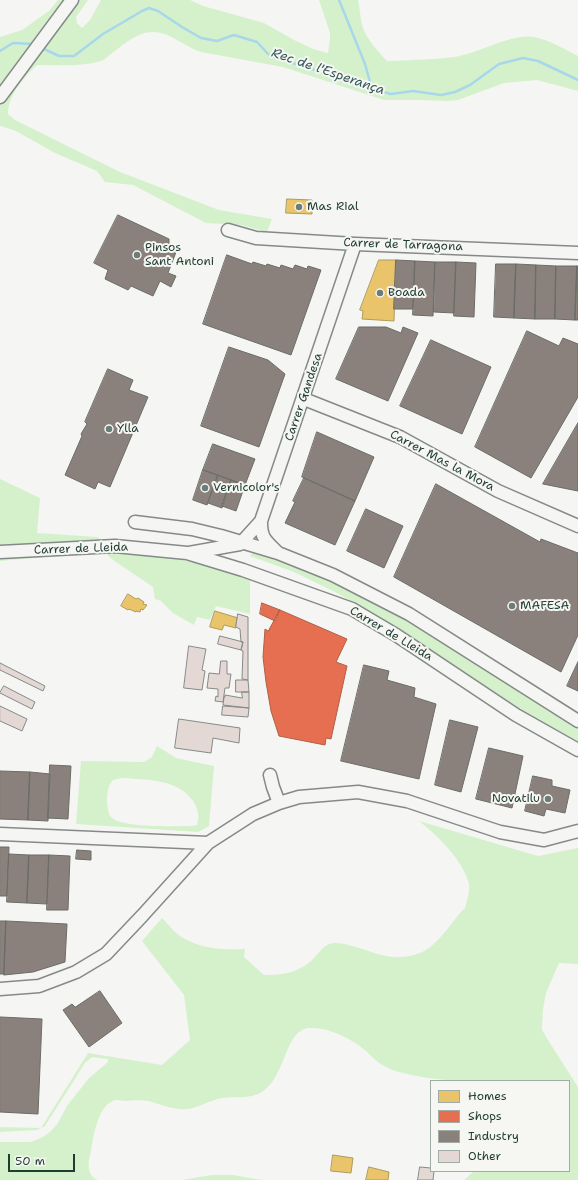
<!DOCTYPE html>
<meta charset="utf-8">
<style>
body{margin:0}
#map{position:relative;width:578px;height:1180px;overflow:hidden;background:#f5f5f3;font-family:"Shantell Sans",sans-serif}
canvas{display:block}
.legend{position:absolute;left:430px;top:1080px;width:140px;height:92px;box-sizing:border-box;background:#f6f6f2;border:1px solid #a0aca6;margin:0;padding:5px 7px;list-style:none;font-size:12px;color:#1f3d34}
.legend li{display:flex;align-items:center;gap:8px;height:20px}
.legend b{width:20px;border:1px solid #a0aca6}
.scale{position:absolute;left:8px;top:1154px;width:67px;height:18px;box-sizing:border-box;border:2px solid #1f3d34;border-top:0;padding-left:5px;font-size:12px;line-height:14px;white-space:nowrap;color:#1f3d34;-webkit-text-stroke:3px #f6f6f2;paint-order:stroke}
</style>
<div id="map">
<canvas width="578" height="1180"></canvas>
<ul class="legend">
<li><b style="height:11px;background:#e9c46a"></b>Homes</li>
<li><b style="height:11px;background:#e76f51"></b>Shops</li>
<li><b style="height:11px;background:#8a817c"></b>Industry</li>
<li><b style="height:11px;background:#e3d8d3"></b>Other</li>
</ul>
<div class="scale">50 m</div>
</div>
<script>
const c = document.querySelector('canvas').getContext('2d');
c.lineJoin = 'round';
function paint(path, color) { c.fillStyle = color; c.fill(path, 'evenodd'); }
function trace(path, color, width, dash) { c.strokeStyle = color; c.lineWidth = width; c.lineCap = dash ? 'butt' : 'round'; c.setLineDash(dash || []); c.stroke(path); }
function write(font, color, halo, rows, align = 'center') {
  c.font = font + ' "Shantell Sans",sans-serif'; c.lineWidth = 4; c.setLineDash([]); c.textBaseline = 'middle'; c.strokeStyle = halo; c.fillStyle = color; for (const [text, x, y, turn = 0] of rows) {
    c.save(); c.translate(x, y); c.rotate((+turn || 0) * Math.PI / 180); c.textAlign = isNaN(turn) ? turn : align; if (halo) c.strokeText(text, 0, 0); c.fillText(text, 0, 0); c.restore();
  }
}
const green = new Path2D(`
 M58,0H88L76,17L77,23L82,28L90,20L101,0H190L203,6L264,23L294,40L313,49L328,53L330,38V33L319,0H358C360,8 360,17 362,25C367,40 377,50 387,61C409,60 432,60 454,57C478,54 511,33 534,37C550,40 564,49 578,56V91L537,80L504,83L458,100L448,101L421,100H384L283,67L201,52C185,47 170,32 154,32C138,31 123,45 111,54C108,56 105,60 101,61C80,67 59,65 37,65C24,77 8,95 8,114L15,120L120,172L219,210L272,219L267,232L241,225L206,223L133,185L105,182L97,171L55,153L16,131L0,126V37L22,30L49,11Z
 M0,479L40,498L37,533L97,537L119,551L182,560L230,571L250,577V614L216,606L210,620L197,617L194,625L173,613L161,601L155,599L153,587L113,560L104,552L0,561Z
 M255,550L283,559L383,604L563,719L578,727V743L534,718L389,623L337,593L294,572L250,556Z
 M157,746L176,758L214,766L209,826L198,832L76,824L81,761L144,762L152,757ZM121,778C146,780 177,778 193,801C198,809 200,816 197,825L192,826C175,826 124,828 112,818C108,814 108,809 107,803C107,795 107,786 113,780Z
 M419,821L538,856L578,848V964L559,963L546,993L543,1009L542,1025V1030L548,1040L578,1087V1180H464L474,1171H569V1081C516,1081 454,1086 403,1073C397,1071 391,1070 386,1067C377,1063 372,1056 365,1050C350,1038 328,1027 309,1028C283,1030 287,1081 258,1094C246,1099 234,1096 222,1098C206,1101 194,1111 179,1109C169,1108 159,1104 149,1101C141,1100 134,1100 125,1101C122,1101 117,1099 113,1101C98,1106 93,1137 91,1151C88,1162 86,1175 98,1180H0V1142H31L43,1137L50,1132L58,1123L67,1106L89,1078L108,1062V1059L92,1057L85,1063L45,1126L37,1130L0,1132V1127L41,1128L88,1053L162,1065L190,1040L184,995L142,941L162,918C168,924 174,932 180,936C200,949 222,950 245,949L244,957L264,975C282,975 298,973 312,960C317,955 322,948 327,945C340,938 367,952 381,955C392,958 409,958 420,953C434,947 444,933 453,922C457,917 460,912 465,908C467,901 470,890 469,884C463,860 438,836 419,821Z
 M211,1175H233L262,1180H182Z`);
const homes = new Path2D(`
 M287,199L312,200V214L286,213Z
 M379,260H396L394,321L362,319L363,311L360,310Z
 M128,594L136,599L138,598L144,602L143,604L147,605L143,610L141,609L140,612L136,611V612L129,609L128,610L121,606Z
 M215,611L238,618L236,628L224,625L222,630L210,627Z
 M333,1155L353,1158L351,1173L331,1171Z
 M369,1167L389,1172L388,1180H366Z`);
const shops = new Path2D(`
 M262,603L280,610L275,621L260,614Z
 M280,610L347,639L336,662L347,666L331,739L326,738L325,745L279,736L271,711L266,682L263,657L265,629L268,631Z`);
const industry = new Path2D(`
 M118,215L169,239V244L178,247L168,273L176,276L171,287L160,281L153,296L131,286L128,290L105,279L108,270L94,263Z
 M227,255L252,264L253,262L266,266L267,264L280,268L281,265L293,269L295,265L307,269L308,266L321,270L291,355L203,324Z
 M396,260L415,261L413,309H394Z
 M415,261L435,262L433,316L413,315Z
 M435,262H456L454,313L434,312Z
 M456,262L476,263L474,317L454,316Z
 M496,264H516L514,318L494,317Z
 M516,264L536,265L535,319L514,318Z
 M536,265L556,266L555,319H535Z
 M556,266H577L575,320L555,319Z
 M577,266H578V320H575Z
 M359,327H386L401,333L403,327L418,333L388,401L336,379Z
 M527,331L559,346L563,338L578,344V397L531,478L475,447Z
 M431,340L491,367L462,434L400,406Z
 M229,347L268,360L285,374L259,447L201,426Z
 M108,369L133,380L129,390L148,397L110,487L98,482L95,489L65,475L82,436L81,434L87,424L85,422Z
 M578,423V491L543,484Z
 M317,432L374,457L355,501L302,477Z
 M213,444L255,459L245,485L203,470Z
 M203,470L218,475L207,505L193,500Z
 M218,475L231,480L222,508L208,503Z
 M304,478L355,501L335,545L285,523L295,502L293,501Z
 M231,480L245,485L236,511L222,506Z
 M436,484L540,542L541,539L578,553V635L561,672L394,577Z
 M366,509L403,526L384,568L347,551Z
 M578,662V691L567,686Z
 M364,665L389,671L387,680L415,688L414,697L436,704L419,779L341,761Z
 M450,720L478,727L461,792L435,785Z
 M489,748L523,756L512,808L476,799Z
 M50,765L71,766L68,819L48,818Z
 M0,771L30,772L28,820L0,819Z
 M30,772L50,774L48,821L28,820Z
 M533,776L552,780V786L570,790L565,813L546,809L544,816L525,811Z
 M0,847H9L7,896H0Z
 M77,850L91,851V860L76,859Z
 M9,854L29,855L27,903L7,902Z
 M29,855H49L47,904L27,903Z
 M49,855L70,856L68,910H47Z
 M0,921H6L4,974H0Z
 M6,921L67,924L65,962L33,972L4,975Z
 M100,991L122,1023L89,1047L63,1010L72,1004L75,1007Z
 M0,1017L42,1019L38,1114L0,1112Z`);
const stream = new Path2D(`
 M339,0L365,64L372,89
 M42,48L59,56H74L103,34L142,11L149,8L158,11L182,27L201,38L217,41L234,35L257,42L268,54L276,58L325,73L344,81L391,94L413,91L441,95L455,92L470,85L499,64L523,58L538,61L578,80
 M0,51L13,43L33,44`);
const building = new Path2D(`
 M238,614L248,617V680L242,679L243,651L241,650L243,642H241L240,629L236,627Z
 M220,636L243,642L241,650L218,644Z
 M189,646L206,649L202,670L205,671L202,690L184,688Z
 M221,661H227V674H231L229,688H225L223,702L215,701L216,696L218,697V689L207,688L209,673L219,674Z
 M0,663L45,686L43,691L0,670Z
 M236,680H248L249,692H236Z
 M4,686L35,702L32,709L0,693Z
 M242,692H249V708L223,705L224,697H225V695L242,698Z
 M0,706L27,719L22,731L0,721Z
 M223,706L249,708L248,717L222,715Z
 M179,719L240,728L239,743L213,738L211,753L175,748Z
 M420,1167L431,1168V1171H434L433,1180H418Z`);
const minor = new Path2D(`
 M0,97L72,0
 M228,230L256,238L355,244L578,253
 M304,399L400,437L498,491L578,526
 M135,522L192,529L221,536L278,553L333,575L409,614L578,721
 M261,523C261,538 266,541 277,552
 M241,543L261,521L355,244
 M0,552L115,546L187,553L243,570L352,609L396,635L516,715L578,750
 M189,553L240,544
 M270,775L273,787L279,803
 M0,834L208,843
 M0,989L39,986L76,972L106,954L142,916L208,843L253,814L279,803L299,797L358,792L407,801L500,832L544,840L578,831`);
const markers = [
 [299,207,4,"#6a7d77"],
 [137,255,4,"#6a7d77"],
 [380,293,4,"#6a7d77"],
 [109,429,4,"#6a7d77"],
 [205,488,4,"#6a7d77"],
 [512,606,4,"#6a7d77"],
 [548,799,4,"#6a7d77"]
];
const poiNames = [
 ["Mas Rial",307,207],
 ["Pinsos",145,248],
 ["Sant Antoni",145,262],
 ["Boada",388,293],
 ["Ylla",117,429],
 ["Vernicolor's",213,488],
 ["MAFESA",520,606],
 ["Novatilu",540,799,"right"]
];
const streetNames = [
 ["Carrer de Tarragona",403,245,2],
 ["Carrer Gandesa",304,397,-71],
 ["Carrer Mas la Mora",442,461,28],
 ["Carrer de Lleida",81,549,-2],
 ["Carrer de Lleida",391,634,31]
];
const waterNames = [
 ["Rec de l'Esperança",328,72,19]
];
paint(green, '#d5f1cc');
paint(homes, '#e9c46a');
trace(homes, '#ac9c5a', 1);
paint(shops, '#e76f51');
trace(shops, '#ab6048', 1);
paint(industry, '#8a817c');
trace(industry, '#6a6d66', 1);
trace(stream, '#a8d7eb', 2.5);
paint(building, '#e3d8d3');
trace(building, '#858a88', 1);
trace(minor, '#858a88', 15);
trace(minor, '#f5f5f3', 12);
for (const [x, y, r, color] of markers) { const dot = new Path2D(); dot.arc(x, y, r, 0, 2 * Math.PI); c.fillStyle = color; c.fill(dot); trace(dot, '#f6f6f2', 1.5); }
write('12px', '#1f3d34', '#f6f6f2', poiNames, 'left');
write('12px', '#1f3d34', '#f6f6f2', streetNames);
write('italic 13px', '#345958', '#f6f6f2', waterNames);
</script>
